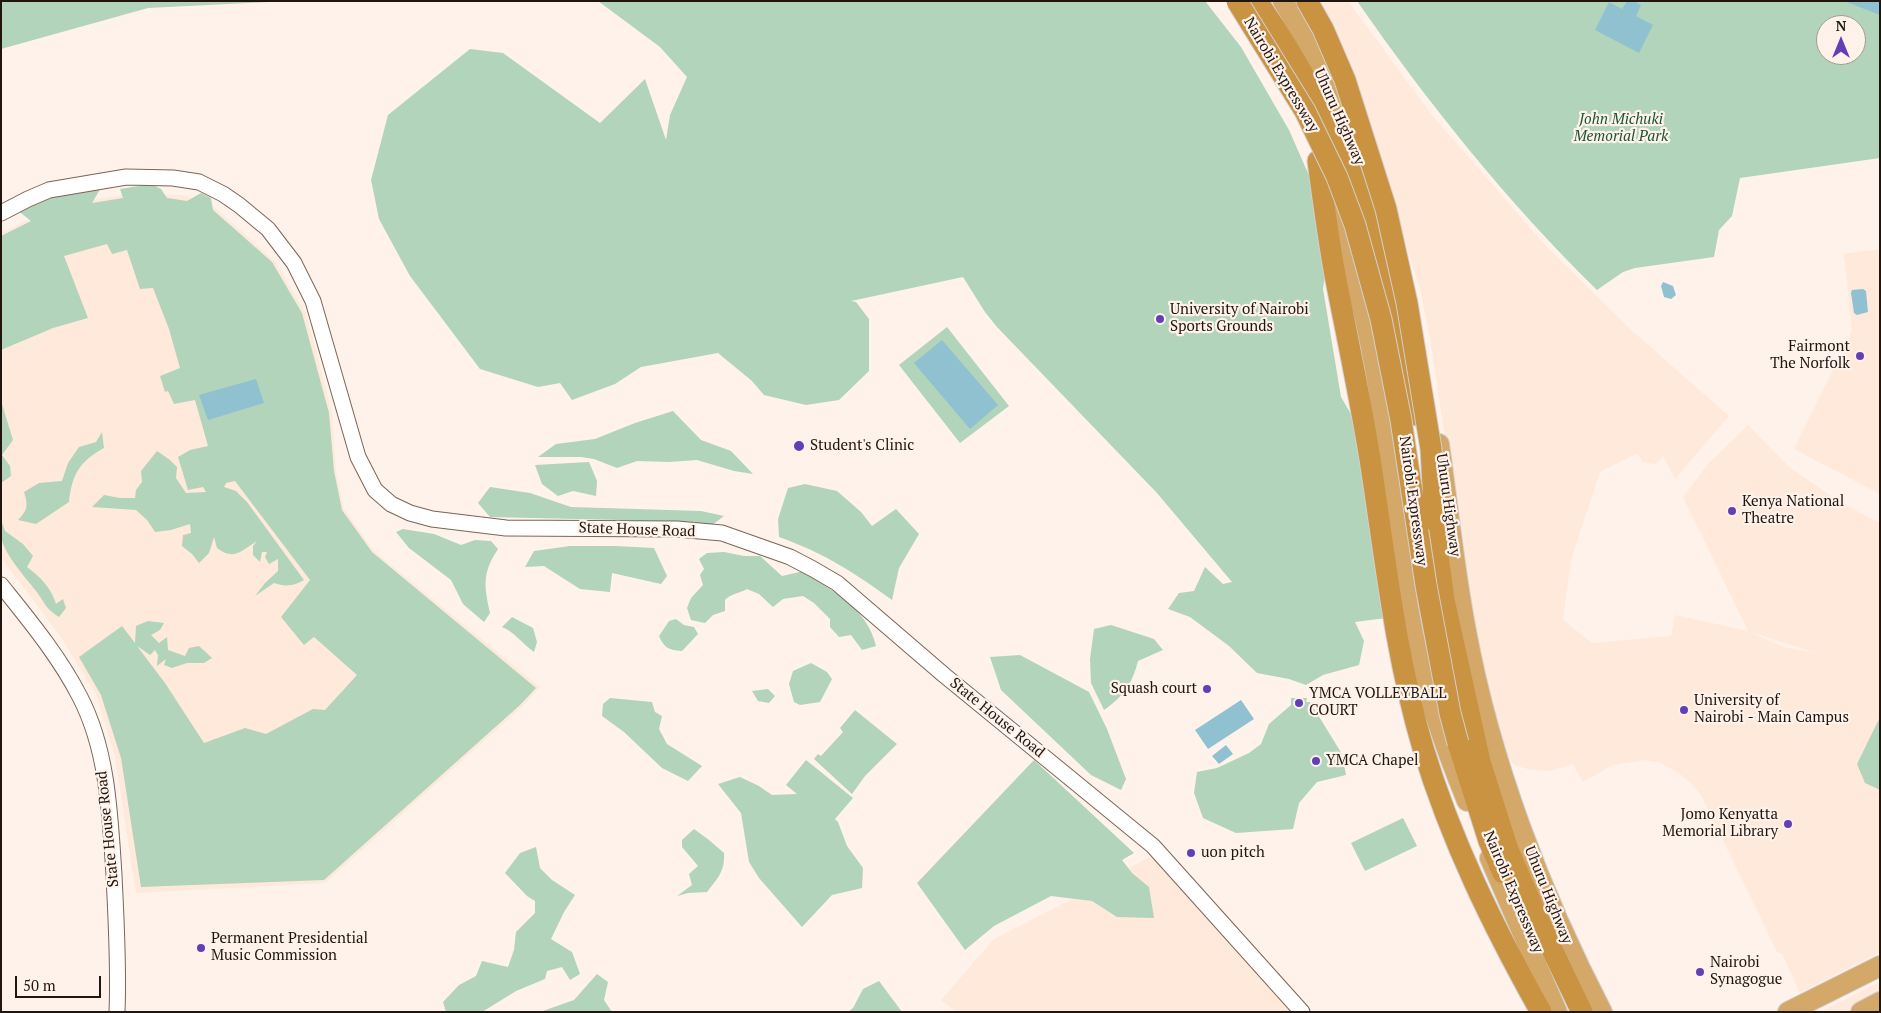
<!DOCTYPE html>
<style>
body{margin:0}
#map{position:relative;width:1881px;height:1013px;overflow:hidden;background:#fef2eb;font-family:"PT Serif",serif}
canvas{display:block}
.frame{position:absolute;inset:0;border:2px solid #20160f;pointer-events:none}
.north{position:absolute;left:1816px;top:15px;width:50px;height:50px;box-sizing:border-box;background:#fef2eb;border:1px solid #a59a93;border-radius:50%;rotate:0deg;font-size:14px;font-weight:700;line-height:20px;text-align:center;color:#20160f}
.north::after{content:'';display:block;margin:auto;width:18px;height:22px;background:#623fb7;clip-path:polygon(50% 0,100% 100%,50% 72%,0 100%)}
.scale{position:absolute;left:15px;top:976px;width:86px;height:22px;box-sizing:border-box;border:2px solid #20160f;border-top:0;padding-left:6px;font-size:15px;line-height:18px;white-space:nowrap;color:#20160f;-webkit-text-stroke:4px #fef2eb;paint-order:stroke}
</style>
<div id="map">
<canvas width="1881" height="1013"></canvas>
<div class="frame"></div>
<div class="north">N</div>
<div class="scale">50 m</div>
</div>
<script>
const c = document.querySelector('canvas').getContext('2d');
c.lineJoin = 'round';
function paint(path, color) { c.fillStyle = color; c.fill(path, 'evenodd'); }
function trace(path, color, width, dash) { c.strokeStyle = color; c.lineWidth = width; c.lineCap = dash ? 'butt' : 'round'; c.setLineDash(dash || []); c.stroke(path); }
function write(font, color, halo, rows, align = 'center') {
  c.font = font + ' "PT Serif",serif'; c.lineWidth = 4.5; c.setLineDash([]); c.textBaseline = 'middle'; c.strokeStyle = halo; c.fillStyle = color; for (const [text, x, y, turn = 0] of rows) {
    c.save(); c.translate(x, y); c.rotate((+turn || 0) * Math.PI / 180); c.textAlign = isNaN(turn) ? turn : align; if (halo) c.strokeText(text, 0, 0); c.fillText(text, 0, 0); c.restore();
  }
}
const built = new Path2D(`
 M1313,1H1348L1431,114L1544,244L1630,329L1729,416L1675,479L1663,456L1656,464L1642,462L1638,453L1600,472L1571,559L1563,620L1592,643L1671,636L1675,615L1748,631L1683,497L1708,464L1748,425L1789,467L1840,502L1880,523V952L1800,993L1782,954L1777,952L1702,797L1691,783L1676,771L1658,762L1645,760L1613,765L1583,782L1573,764L1550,771L1531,770L1514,765L1502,747L1483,690L1430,338L1420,289L1397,217ZM1753,633H1754L1816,653L1783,647Z
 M128,194L181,195L214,207L275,261L306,313L332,413L336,471L344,509L373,550L540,687L522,707L325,883L136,893L115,757L97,696L62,639L1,557V233L58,205Z
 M1880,249V494L1794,449L1852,331L1845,261L1843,254Z
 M1155,854L1293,1012H956L941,1000L994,939L1063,904Z
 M1880,982V1012H1820Z`);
const green = new Path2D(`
 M1,1H289L148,8L1,49Z
 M598,1H1205L1241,47L1289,130L1311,180L1328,255L1323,289L1341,397L1355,421L1386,618L1355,622L1364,641L1359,665L1323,675L1306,685L1289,679L1257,673L1229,646L1190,617L1168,609L1179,593L1194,591L1205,567L1223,584L1232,582L1157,493L997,327L985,312L963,277L851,301L856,302L869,319V371L839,400L806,405L764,395L752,381L718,353L641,367L615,384L572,400L560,383L538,387L480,369L410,276L379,219L371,180L388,115L470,49L503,53L600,123L645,79L666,140L670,115L687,77L660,47Z
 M1357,1H1880V158L1740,178L1732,216L1719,230L1714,257L1635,268L1623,272L1597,290C1508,203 1428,103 1357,1ZM1826,25H1856V55H1826Z
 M151,184L161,189L167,198L187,201L201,193L211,198L213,210L272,262L302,313L329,413L334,471L342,510L372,552L536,688L520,705L324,880L141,887L121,758L101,695L79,657L122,626L135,643L136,626L148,621L164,623L160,630L151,635L159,643L167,637L168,650L185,656L189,648L199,646L212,658L204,663H187L172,668L164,665L166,659L157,666L158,655L155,650L150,655L137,646L165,683L204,743L245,728L266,734L313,709L325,710L357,675L314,637L304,645L281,617L310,580L235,481L226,483L224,487L236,491L247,502L304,580C295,586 285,587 274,583L255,596L265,583L278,571V559L269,564L265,557L267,552H262L260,562L253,555V546L257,541C241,551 234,561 217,548L214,537L209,553L199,563L192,554L182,546L183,535L191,533L190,524L171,530L155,532L147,520L136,510L92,507L104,495L120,498H135L136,490L142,482L141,471L157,451L170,460L177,467L176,478L186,493L206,492L203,487L188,490L178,457L190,450L208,446L195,400L174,404L168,391L165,392L160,376L180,368L169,329L153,288L140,289L127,250L112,254L107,244L64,256L88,318L53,328L1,350V236L31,221L17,210C44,196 72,190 102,186L92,203L123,198L120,189Z
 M947,327L1009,406L960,443L899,365Z
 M1,401L13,440L2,455L10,466L11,476L1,483Z
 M673,411L701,440L731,451L753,474L734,471L697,460L669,462L637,461L617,468L594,459L581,457H538L556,444L595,439L635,423Z
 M102,432L104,448C80,461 72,474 69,502L36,524L18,520C28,510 28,505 24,492L39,483L62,481L68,463L79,447L96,442Z
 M589,462L597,481L596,496L573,491L558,496L542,484L535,465Z
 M805,484L837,491L861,512L872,526L896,509L919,534L899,568L892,600C855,573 824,553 779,537L778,519L788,488Z
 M490,487L530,493L571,507L701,511L724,516L712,525L620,520L490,517L478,503Z
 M1,520L5,531L23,544L33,556L27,567C40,577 51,587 56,604L63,599L66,608L59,617C44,607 46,604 36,591C26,578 3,553 1,536C1,531 1,525 1,520Z
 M403,529L434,534L461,545L475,540L491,541L498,549C482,573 484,586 490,613L484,622L463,604L451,580L409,548L396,532Z
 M570,546H615L654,548L667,576L661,584L612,573L610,592L580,589L544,566L525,567L534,551Z
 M724,552L744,556H760L782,576L804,571C833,593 867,607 876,646L862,650L851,635L839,637L830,627V619L814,603L803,596L783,599L773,607L759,594L747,589C740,593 730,594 725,600V611L713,615L705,623L691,620L687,608L691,598L703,585L700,575L704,569L699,559L707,553Z
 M512,617L533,628L537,642L534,652C524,645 513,631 502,627Z
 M676,619L684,625L694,627L698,634L682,651C669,650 664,648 659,636L669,621Z
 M1111,625L1154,639L1163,650L1138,661C1132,684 1124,696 1104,710L1091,683L1090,659L1094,629Z
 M1020,655L1089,692L1107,729L1126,779L1121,790L1091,775L1001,690L990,657Z
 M811,663L827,672L832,679L820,702L800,705L794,702L789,684L793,671Z
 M768,689L775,696L769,703L758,701L752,691Z
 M610,698L652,702L655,712L662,716L659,729L667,744L702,766L688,781L662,768L624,732L602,716L603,704Z
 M1291,698H1307L1306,702H1310L1342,754L1346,775L1317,782L1299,803L1293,829L1236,833L1203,818L1194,793L1197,772L1217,768L1249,753L1261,744L1269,724L1291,705Z
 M855,710L897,744L865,776L852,794L814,759L818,754L821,756L843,732L840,728Z
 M1880,717V790L1865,783L1857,764Z
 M806,760L853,798L835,819L838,822L847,846L863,868L862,888L832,895L802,927L759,878L749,862L741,813L718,784L740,777L759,786L772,795L797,794L786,785Z
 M1034,760L1134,853L1122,860L1132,873L1149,887L1154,918L1117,917L1092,901L1051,896L994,926L965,950L917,883Z
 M1403,818L1417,846L1365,871L1351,843Z
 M694,829L709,840L724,853C725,871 718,878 707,892L688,893L677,896L692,885L689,874L698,866L682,847V840Z
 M536,847L540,868L552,880L575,895L564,912L551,939L572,952L580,974L570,980L562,967L547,971L545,979L516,991L482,1012H446L443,1002L459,985L476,976L482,961L508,967L514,950L516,932L535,913V901L527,896L505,873L520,853Z
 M597,974L608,982L604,1000L612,1012H540L574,1000Z
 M879,981L902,1012H848L853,1008L863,989Z`);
const water = new Path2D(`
 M1627,1H1634L1641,5L1636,16L1653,25L1639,53L1595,30L1609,2L1622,9Z
 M1844,1H1880V15Z
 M1663,282L1673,286L1676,295L1671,299L1664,297L1661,286Z
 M1863,289L1866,291L1868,312L1857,315L1854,313L1851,293L1852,290Z
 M942,340L998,405L970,429L914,363Z
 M256,379L264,403L208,420L199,395Z
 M1241,700L1254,719L1208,749L1195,730Z
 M1226,745L1233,754L1219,764L1212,756Z`);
const tertiary = new Path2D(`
 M1,213L28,199L49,190L126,177L173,178L199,182L223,194L239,205L268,229L294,263L313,301L358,457L375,490L391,504L410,513L432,519L506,528L677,529L722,533L790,557L813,569L837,583L944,675L1153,846L1302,1012
 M1,585C29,620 59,656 80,697C108,751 110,815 114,875C116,920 119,966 117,1012`);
const trunk = new Path2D(`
 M1283,1L1305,39L1371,190
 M1329,197C1343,241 1358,284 1367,328C1390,432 1393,539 1415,643C1427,697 1446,749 1467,801
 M1439,444C1448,506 1454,569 1466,631C1490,761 1541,895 1602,1012
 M1490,858L1557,1012
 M1788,1012L1880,966
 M1861,1012L1880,1002`);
const motorway = new Path2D(`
 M1257,1C1299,62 1334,126 1360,195C1386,266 1401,341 1416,415
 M1318,161C1323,199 1328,237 1335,275C1347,336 1360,397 1370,459C1385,555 1395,654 1423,748C1451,841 1494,928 1541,1012
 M1431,504L1444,600L1480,762L1508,850L1546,937L1582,1012
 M1458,743L1489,841L1503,873`);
const motorwayBridge = new Path2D(`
 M1237,1L1305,111L1337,177L1355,225L1381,319L1401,420L1426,585L1450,713L1458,743
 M1307,1L1323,29L1345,80L1386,209L1407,303L1431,449L1435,521`);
const markers = [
 [1160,319,5,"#623fb7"],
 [1860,356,5,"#623fb7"],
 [799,446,6,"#623fb7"],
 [1732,511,5,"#623fb7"],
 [1207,689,5,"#623fb7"],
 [1299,703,5,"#623fb7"],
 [1684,710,5,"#623fb7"],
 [1316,761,5,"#623fb7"],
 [1788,824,5,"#623fb7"],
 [1191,853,5,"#623fb7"],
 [201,948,5,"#623fb7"],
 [1700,972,5,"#623fb7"]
];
const streetNames = [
 ["Nairobi Expressway",1281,75,59],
 ["Uhuru Highway",1339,117,66],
 ["Nairobi Expressway",1413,501,82],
 ["Uhuru Highway",1448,505,82],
 ["State House Road",637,530,2],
 ["State House Road",997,718,39],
 ["State House Road",108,829,-96],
 ["Nairobi Expressway",1513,892,67],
 ["Uhuru Highway",1548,895,68]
];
const parkNames = [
 ["John Michuki",1621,120],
 ["Memorial Park",1621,137]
];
const poiNames = [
 ["University of Nairobi",1170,310],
 ["Sports Grounds",1170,327],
 ["Fairmont",1850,347,"right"],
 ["The Norfolk",1850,364,"right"],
 ["Student's Clinic",810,446],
 ["Kenya National",1742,502],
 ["Theatre",1742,519],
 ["Squash court",1197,689,"right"],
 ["YMCA VOLLEYBALL",1309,694],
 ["COURT",1309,711],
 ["University of",1694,701],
 ["Nairobi - Main Campus",1694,718],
 ["YMCA Chapel",1326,761],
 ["Jomo Kenyatta",1778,815,"right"],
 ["Memorial Library",1778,832,"right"],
 ["uon pitch",1201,853],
 ["Permanent Presidential",211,939],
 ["Music Commission",211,956],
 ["Nairobi",1710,963],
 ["Synagogue",1710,980]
];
paint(built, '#ffe9db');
paint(green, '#b1d4bb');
paint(water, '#8fc1d1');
trace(tertiary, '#7d6454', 17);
trace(trunk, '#d2d0cf', 22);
trace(motorway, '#d2d0cf', 23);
trace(tertiary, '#fff', 15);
trace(trunk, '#d4a868', 20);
trace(motorway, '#c99342', 21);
trace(motorwayBridge, '#d2d0cf', 23, []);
trace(motorwayBridge, '#c99342', 21);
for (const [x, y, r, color] of markers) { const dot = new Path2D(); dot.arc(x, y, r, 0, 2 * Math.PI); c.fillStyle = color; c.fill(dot); trace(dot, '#fef2eb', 2); }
write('15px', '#20160f', '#fef2eb', streetNames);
write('italic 15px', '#185632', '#fef2eb', parkNames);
write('15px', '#20160f', '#fef2eb', poiNames, 'left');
</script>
